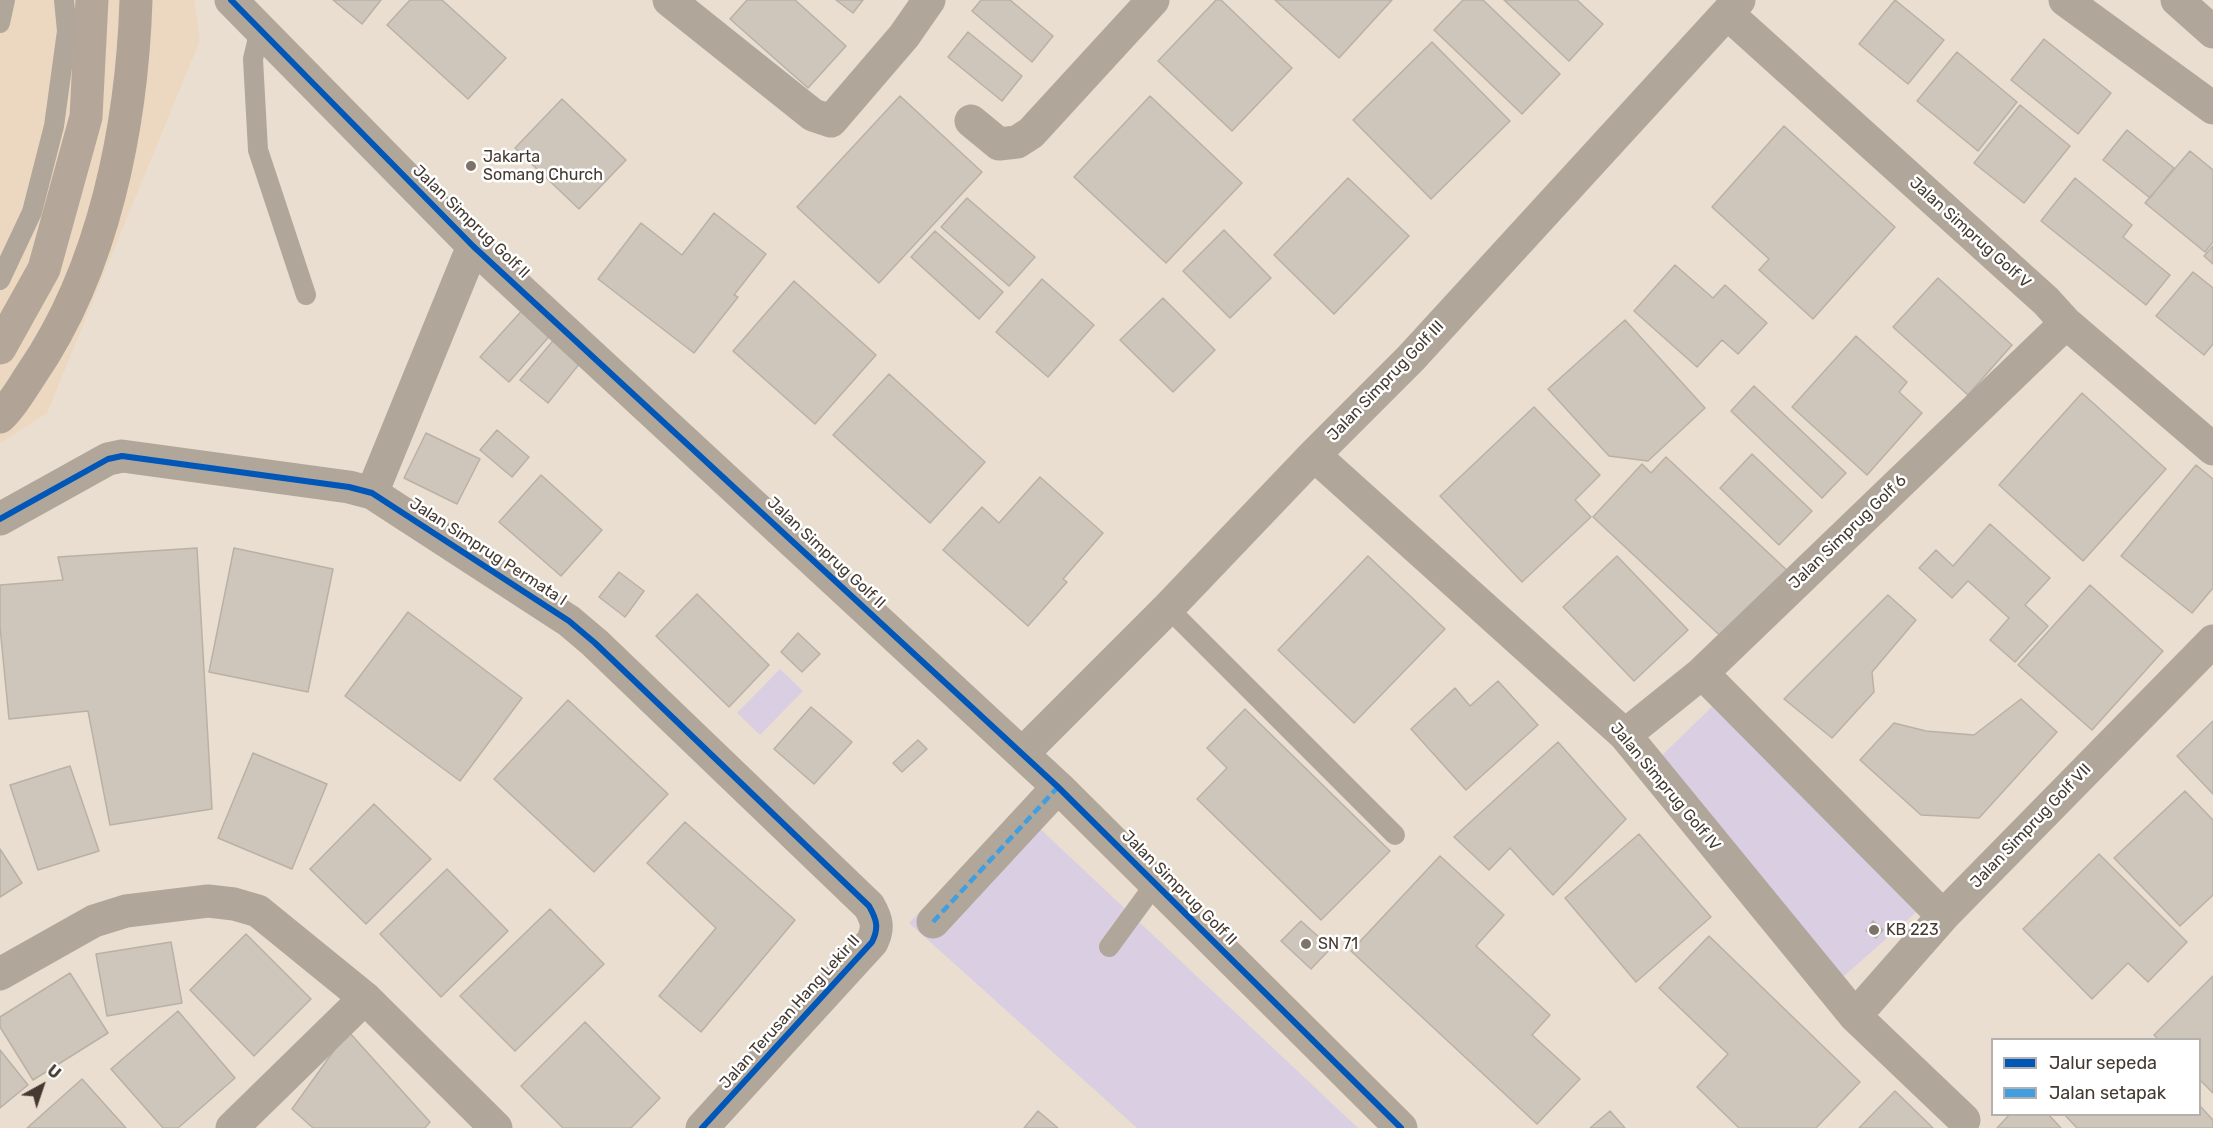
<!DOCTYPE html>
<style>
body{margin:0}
#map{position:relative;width:2213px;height:1128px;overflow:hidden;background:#eaded0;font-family:Rubik,sans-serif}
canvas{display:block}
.legend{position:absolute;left:1991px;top:1038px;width:210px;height:78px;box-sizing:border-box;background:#fff;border:2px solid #b4b0ad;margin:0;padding:8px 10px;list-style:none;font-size:18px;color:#443a31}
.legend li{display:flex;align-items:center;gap:12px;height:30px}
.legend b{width:30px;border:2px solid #b4b0ad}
.north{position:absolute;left:12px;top:1056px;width:60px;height:60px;-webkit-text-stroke:4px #fff;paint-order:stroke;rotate:40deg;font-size:16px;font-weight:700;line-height:24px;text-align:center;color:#443a31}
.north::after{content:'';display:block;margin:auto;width:21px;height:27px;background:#443a31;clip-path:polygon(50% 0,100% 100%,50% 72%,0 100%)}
</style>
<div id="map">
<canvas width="2213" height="1128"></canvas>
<ul class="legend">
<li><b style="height:8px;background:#0057b8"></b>Jalur sepeda</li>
<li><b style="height:8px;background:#409ee1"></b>Jalan setapak</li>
</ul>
<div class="north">U</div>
</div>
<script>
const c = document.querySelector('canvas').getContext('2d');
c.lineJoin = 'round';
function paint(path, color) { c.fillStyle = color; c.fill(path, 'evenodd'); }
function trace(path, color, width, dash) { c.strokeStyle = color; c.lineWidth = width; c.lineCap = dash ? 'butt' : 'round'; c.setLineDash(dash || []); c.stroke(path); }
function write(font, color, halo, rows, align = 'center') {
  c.font = font + ' Rubik,sans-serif'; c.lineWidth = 5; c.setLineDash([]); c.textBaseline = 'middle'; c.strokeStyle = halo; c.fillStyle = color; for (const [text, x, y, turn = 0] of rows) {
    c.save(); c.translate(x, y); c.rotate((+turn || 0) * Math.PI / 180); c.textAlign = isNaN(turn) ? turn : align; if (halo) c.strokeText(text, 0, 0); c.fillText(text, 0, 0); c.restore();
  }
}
const built = new Path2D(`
 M0,0H194L200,40L47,413L0,443Z`);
const green = new Path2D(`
 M780,669L803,691L760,735L737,713Z
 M1720,699L1922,907L1843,977L1652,765Z
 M1018,808L1358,1128H1137L909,923Z`);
const building = new Path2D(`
 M333,0H381L362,24Z
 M410,0H442L506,58L468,99L387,25Z
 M747,0H795L846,46L808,88L730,19Z
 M836,0H863L853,13Z
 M981,0H1010L1053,36L1032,62L972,11Z
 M1216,0H1221L1292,68L1232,131L1158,61Z
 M1275,0H1392L1339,58Z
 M1463,0H1483L1560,74L1522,114L1434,30Z
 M1504,0H1577L1603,24L1569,61Z
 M1895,0L1944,40L1908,84L1859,44Z
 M968,32L1022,76L1002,101L948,57Z
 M2044,39L2111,93L2078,134L2011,80Z
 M1432,42L1510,121L1431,199L1353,120Z
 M1957,52L2017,102L1978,151L1917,101Z
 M900,96L982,172L879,283L797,207Z
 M1150,96L1242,183L1166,263L1074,177Z
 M562,99L626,160L579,209L515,148Z
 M2020,105L2070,146L2024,203L1974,163Z
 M1784,126L1895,227L1813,319L1759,270L1769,259L1712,207Z
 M2127,130L2174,168L2150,198L2103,160Z
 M2190,151L2213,170V242L2205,252L2145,203Z
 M1348,178L1409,236L1334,314L1274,255Z
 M2075,178L2132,225L2123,237L2170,275L2146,305L2041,221Z
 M967,198L1035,257L1009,286L941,227Z
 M714,213L766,254L734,295L738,297L694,353L598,279L641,223L682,255Z
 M1224,230L1271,278L1230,318L1183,271Z
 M935,231L1003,292L979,319L911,257Z
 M2213,246V264L2204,256Z
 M1675,265L1713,298L1725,285L1767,323L1738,354L1722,340L1697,367L1634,311Z
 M2193,272L2213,288V344L2204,355L2156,316Z
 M1938,278L2012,345L1968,395L1893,327Z
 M1042,279L1094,325L1048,377L996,332Z
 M794,281L876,355L815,424L733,351Z
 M1163,298L1215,350L1173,392L1120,340Z
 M526,306L554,331L509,382L480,357Z
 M1625,320L1705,408L1648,461L1609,456L1548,389Z
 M557,336L584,358L548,403L520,380Z
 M1856,336L1907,382L1899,392L1922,413L1867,475L1792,407Z
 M889,374L985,462L930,523L833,435Z
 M1754,386L1846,473L1822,498L1731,411Z
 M2082,393L2166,469L2083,561L1999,485Z
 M1534,407L1600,475L1575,500L1591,517L1522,582L1440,496Z
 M497,430L529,457L512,477L480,450Z
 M426,433L480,459L457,504L404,478Z
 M1752,454L1812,511L1779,545L1720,488Z
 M1666,457L1792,575L1728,643L1593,517L1642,464L1651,473Z
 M2196,465L2213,479V588L2192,613L2121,556Z
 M541,475L602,530L561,576L499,522Z
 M1040,477L1103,533L1063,579L1067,582L1028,626L943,550L982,507L999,523Z
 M1990,524L2050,578L2025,605L2048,626L2015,662L1990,640L2009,618L1968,581L1952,598L1919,568L1936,550L1953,566Z
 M197,548L212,809L110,825L88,711L9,719L0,627V585L63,580L58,557Z
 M234,548L333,569L308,692L209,672Z
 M1368,556L1445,629L1354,723L1278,650Z
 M1617,556L1688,630L1634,681L1563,607Z
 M619,572L644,591L625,617L599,597Z
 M2090,585L2163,651L2092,730L2018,665Z
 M697,594L769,665L729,707L656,636Z
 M1888,595L1916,620L1872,672L1874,692L1832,738L1784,699Z
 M408,612L522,698L460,781L345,696Z
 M798,633L820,654L802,672L781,652Z
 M1498,681L1538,725L1466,790L1411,729L1455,688L1470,706Z
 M2021,699L2057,732L1979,818L1921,815L1860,760L1894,723L1926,731L1974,735Z
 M568,700L668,794L594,872L494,779Z
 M811,707L852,742L814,784L774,749Z
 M1245,709L1390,851L1321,920L1197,799L1227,768L1207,748Z
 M2213,721V794L2177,756Z
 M918,740L927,749L902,772L893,763Z
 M1558,742L1626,819L1553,895L1510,848L1489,870L1454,837Z
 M253,753L327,784L292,869L218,838Z
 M70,766L99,851L38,870L10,785Z
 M2185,791L2213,820V895L2180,926L2114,858Z
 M374,804L431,859L366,924L310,869Z
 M685,822L795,920L701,1032L659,996L716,928L647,863Z
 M1639,834L1711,917L1636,982L1565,898Z
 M0,849L22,883L0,897Z
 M2099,854L2187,942L2148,982L2128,963L2092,999L2023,929Z
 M1440,856L1504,915L1476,946L1550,1015L1532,1035L1580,1079L1537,1124L1351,951Z
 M447,869L508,931L441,997L380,934Z
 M550,909L604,964L515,1051L460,996Z
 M1301,921L1331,948L1311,969L1281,941Z
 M1873,921L1883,930L1876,938L1866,931Z
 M246,934L311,999L254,1056L190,990Z
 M1709,936L1860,1082L1816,1128H1739L1697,1087L1728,1054L1659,988Z
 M171,942L182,1003L107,1016L96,954Z
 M70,973L108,1033L33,1080L0,1027V1017Z
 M2213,976V1093L2200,1080V1040H2159L2154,1035Z
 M178,1011L235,1078L178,1128H163L111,1069Z
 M585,1022L660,1098L631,1128H563L521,1086Z
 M348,1031L430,1122L425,1128H313L292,1109Z
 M0,1050L28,1085L0,1108Z
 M82,1079L126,1128H27Z
 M1895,1091L1933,1128H1859Z
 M2200,1106L2213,1120V1128H2077L2064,1114H2200Z
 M1038,1111L1058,1128H1024Z
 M1610,1111L1625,1128H1590Z
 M2010,1114H2048L2061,1128H1997Z`);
const service = new Path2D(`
 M0,23L5,0
 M260,29L253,59L258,150L306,295
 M0,280L32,212L54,126L67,31L64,0
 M1168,608L1395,835
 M1109,947L1155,884`);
const minor = new Path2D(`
 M231,0L473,246L1058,787L1401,1128
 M669,0L813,115L831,121L904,36L929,0
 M2065,0L2213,108
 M2177,0L2213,32
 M1728,14L2046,301L2066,323L2213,449
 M971,121L999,144L1017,142L1031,133L1153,0
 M1314,455L1625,735L1855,1016L1964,1120
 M372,493L473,246
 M0,519L108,459L122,456L349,487L372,493L569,621L595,643L869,906C877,920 879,928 872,942L702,1128
 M1702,673L1943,916
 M1625,735L1702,673L2066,323
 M1023,753L1168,608L1314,455L1411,358L1739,0
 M933,922L1058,787
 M0,974L94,921L126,911L208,901L234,904L258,911L365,998L496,1128
 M1855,1016L1943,916L2213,641
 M232,1128L365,998`);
const primary = new Path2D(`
 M0,348L44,269L86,117L92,0`);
const trunk = new Path2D(`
 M0,417C13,405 22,388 32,373C104,268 132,126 136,0`);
const quiet = new Path2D(`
 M933,922L1058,787`);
const cycleway = new Path2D(`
 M231,0L473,246L1058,787L1401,1128
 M0,519L108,459L122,456L349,487L372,493L569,621L595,643L869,906C877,920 879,928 872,942L702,1128`);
const markers = [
 [471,166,6,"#7e7369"],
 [1874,930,6,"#7e7369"],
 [1306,944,6,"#7e7369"]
];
const poiNames = [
 ["Jakarta",483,157],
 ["Somang Church",483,175],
 ["KB 223",1886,930],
 ["SN 71",1318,944]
];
const streetNames = [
 ["Jalan Simprug Golf II",471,222,44],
 ["Jalan Simprug Golf V",1970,233,42],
 ["Jalan Simprug Golf III",1386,381,-46],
 ["Jalan Simprug Golf 6",1848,532,-44],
 ["Jalan Simprug Permata I",488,552,33],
 ["Jalan Simprug Golf II",826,553,43],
 ["Jalan Simprug Golf IV",1665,787,50],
 ["Jalan Simprug Golf VII",2031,826,-46],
 ["Jalan Simprug Golf II",1179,888,45],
 ["Jalan Terusan Hang Lekir II",790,1012,-48]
];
paint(built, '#ecd7c1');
paint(green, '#dacfe2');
paint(building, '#cfc6bb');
trace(building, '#bab1a6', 1.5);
trace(service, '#b1a69a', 20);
trace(minor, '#b1a69a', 33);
trace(primary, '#b4a799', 33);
trace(trunk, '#b1a496', 33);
trace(quiet, '#409ee1', 4.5, [9, 4.5]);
trace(cycleway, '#0057b8', 6);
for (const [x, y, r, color] of markers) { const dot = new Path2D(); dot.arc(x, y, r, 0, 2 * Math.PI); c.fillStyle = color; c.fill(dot); trace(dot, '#fff', 2); }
write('16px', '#443a31', '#fff', poiNames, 'left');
write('16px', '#443a31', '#fff', streetNames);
</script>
